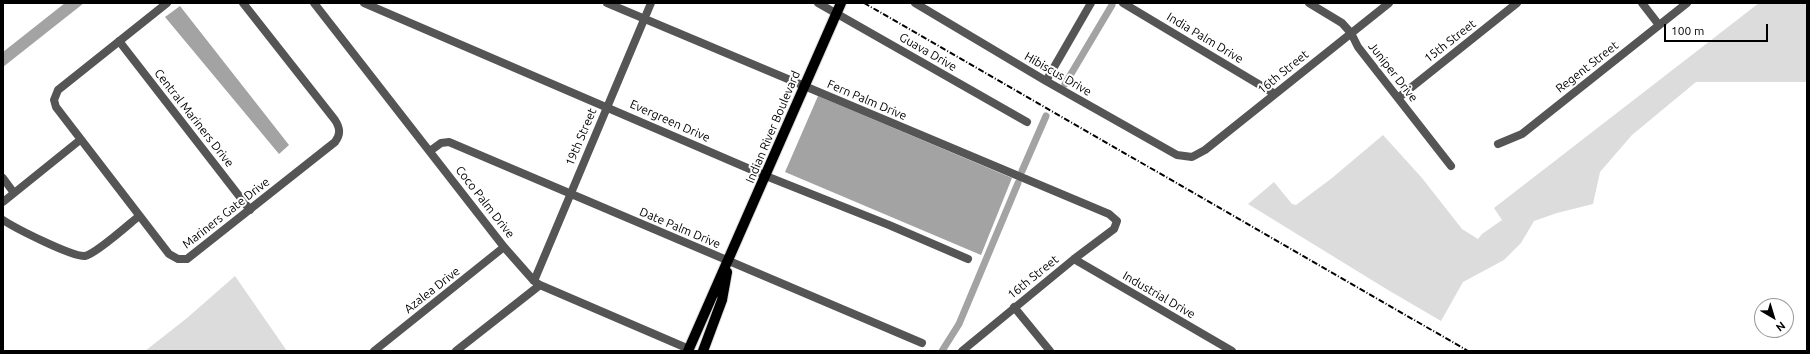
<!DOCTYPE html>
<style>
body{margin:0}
#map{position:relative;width:1810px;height:354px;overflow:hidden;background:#fff;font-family:Ubuntu,sans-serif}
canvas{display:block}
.frame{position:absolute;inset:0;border:4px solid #000;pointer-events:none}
.north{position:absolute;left:1754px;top:298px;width:40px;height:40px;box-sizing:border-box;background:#fff;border:1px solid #999;border-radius:50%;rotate:142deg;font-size:11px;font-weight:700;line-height:16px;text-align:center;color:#000}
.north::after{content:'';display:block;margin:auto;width:14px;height:18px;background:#000;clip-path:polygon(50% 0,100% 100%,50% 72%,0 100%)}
.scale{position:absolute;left:1664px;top:24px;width:104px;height:18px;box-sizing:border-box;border:2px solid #000;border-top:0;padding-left:5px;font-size:12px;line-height:14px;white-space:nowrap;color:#000;-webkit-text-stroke:3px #fff;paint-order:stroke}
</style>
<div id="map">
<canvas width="1810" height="354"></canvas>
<div class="frame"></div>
<div class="north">N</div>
<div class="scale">100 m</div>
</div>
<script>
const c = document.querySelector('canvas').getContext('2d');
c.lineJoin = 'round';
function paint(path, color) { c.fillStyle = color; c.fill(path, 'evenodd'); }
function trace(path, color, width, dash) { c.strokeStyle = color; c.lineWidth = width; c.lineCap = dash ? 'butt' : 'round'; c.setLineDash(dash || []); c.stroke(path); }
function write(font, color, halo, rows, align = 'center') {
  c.font = font + ' Ubuntu,sans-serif'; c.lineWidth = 4; c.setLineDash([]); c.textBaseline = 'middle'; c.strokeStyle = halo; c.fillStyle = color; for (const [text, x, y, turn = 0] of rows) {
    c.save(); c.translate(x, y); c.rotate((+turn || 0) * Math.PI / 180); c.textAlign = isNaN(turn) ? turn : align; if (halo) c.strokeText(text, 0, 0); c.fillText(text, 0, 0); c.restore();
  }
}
const green = new Path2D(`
 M1759,3H1807V82H1696L1632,135L1600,172L1593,204L1557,213L1534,221L1521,243L1504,260L1463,282L1441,321L1388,290L1248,204L1274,182L1292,204L1296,205L1332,178L1383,135L1422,178L1462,229L1478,239L1482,234L1502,220L1494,208Z
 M235,276L287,351H145L187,318Z`);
const water = new Path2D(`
 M65,3H84L3,67V52Z
 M180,6L289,145L279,154L165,17Z
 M818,96L1012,178L981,255L785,172Z`);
const canal = new Path2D(`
 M1065,84L1112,5
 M1022,171L1046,116
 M942,351L959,324L1018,183`);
const minor = new Path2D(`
 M167,3L58,90L54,100L56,107L169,254L178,259H187L335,142C341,134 340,128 335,120L243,3
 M314,3L504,247L534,281L540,285L689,349
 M364,3L766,176L889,225L968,259
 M607,3L1109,214L1117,221L1114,229L1074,259L962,351
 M818,3L1027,122
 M915,3L1046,81L1177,155L1192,157L1205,150L1389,3
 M1123,3L1275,94
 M1309,3L1342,23L1351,33L1358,47L1451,166
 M1642,3L1659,25
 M119,41L250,210
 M1046,81L1091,3
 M1398,98L1517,3
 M1498,144L1522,134L1687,3
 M430,151L441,143L449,142L922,343
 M3,178L14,193
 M3,202L80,140
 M3,220C15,228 72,257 85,256C96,254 129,224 139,216
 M1074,259L1232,351
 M534,281L651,3
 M1014,307L1050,351
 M374,351L504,247
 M456,351L540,285`);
const major = new Path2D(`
 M688,351L841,3
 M703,351L722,300L727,272`);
const rail = new Path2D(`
 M864,3L1468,351`);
const streetNames = [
 ["India Palm Drive",1205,38,31],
 ["15th Street",1450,41,-38],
 ["Guava Drive",928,52,30],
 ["Regent Street",1587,67,-38],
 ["16th Street",1283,72,-39],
 ["Juniper Drive",1393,72,52],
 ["Hibiscus Drive",1058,74,30],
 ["Fern Palm Drive",867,100,23],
 ["Central Mariners Drive",194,118,52],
 ["Evergreen Drive",670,121,24],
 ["Indian River Boulevard",773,127,-67],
 ["19th Street",581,137,-67],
 ["Coco Palm Drive",485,202,52],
 ["Mariners Gate Drive",226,213,-38],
 ["Date Palm Drive",680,228,23],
 ["16th Street",1033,277,-39],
 ["Azalea Drive",432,290,-38],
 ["Industrial Drive",1159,295,30]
];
paint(green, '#dcdcdc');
paint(water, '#a3a3a3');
trace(canal, '#a3a3a3', 7);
trace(major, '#dbdbdb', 12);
trace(minor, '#555', 8);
trace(major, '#000', 10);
trace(rail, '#000', 2, [6, 2, 1, 2]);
write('12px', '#000', '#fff', streetNames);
</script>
